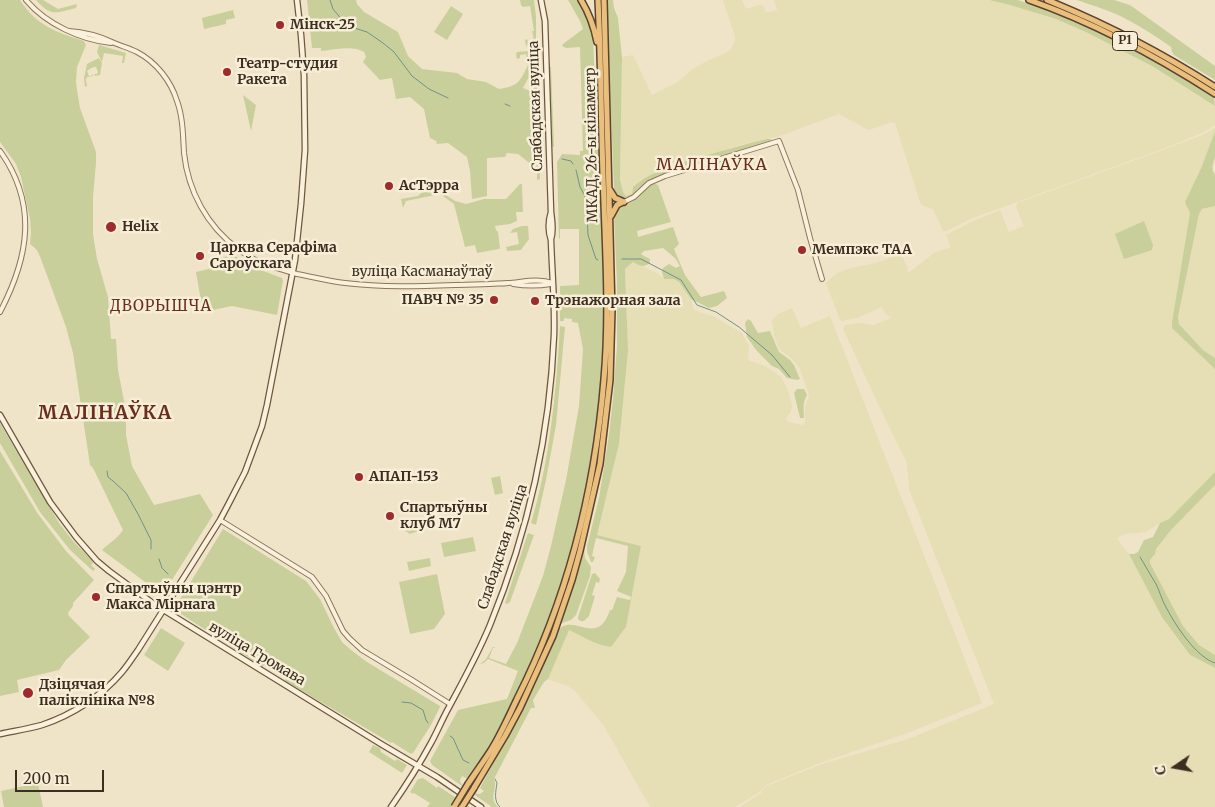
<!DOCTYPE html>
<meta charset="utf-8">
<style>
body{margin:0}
#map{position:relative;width:1215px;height:807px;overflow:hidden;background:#f0e4c8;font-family:Merriweather,serif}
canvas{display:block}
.north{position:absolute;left:1150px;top:742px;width:50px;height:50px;-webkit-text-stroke:4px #f7eed8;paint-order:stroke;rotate:258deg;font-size:14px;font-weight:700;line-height:20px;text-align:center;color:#3d2e20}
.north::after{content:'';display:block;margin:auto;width:18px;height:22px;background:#3d2e20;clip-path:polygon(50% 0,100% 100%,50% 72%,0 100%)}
.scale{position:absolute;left:15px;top:770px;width:89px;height:22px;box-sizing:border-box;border:2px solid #3d2e20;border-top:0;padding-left:6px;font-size:15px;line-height:18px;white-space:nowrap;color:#3d2e20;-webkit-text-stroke:4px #f7eed8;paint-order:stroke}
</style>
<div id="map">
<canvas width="1215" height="807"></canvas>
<div class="north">С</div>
<div class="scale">200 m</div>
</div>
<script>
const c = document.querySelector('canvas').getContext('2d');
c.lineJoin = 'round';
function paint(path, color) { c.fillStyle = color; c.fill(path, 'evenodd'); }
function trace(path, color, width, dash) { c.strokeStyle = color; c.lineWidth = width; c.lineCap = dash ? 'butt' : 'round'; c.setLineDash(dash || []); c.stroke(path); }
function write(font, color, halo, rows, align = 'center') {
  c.font = font + ' Merriweather,serif'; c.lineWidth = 5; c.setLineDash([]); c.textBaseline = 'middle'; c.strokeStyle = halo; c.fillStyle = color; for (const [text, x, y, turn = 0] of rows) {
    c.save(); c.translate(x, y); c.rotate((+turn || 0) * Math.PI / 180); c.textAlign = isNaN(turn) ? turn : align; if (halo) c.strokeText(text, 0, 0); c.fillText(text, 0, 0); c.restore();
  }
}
const farmland = new Path2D(`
 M723,0H742L746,9L760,5L763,6L766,12H771L777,10L774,0H988L1010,5L1056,19L1088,33L1152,66L1215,106V125L1202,133L1160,150L973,218L946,231H943L933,209L924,206L921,204L919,199L895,123L892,122L869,130L839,114L777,137L744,144L671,166L653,173L641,180L633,187L632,194L626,196L623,192L620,179L622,57L633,55L652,95L678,82L690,71L705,62L726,53L732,47L735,41V36Z
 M1215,128V131L1202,166L1188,195L1190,213L1172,322L1173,328L1215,369V472L1169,519L1160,523L1146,532L1126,534L1120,536L1117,539L1129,554L1190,655L1215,668V807H740L761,793L766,786L822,764L908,739L994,704L909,489L907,463L889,427L843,329L845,325L858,323L874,325L891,318L884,312L882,307L857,318L842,321L840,320L826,283L837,273L851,268L876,263L901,254L908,269L907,272L911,271L934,253L951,247L946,235L973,221L1000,210L1009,232L1024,226L1016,207L1017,203L1160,151L1202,135Z
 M1215,206V358L1203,350L1179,324L1178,317L1199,214L1202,209Z
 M633,262L657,273L664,279H674L679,282L691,299L694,310L713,316L742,333L749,346L748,358L750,361L765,366L781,377L788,390L792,405L791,412L786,418L788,422L803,425L805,422V408L809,395L799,367L793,360L779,349L774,336L772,321L778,314L792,308L801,328L830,316L982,703L905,734L820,763L766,785L760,792L735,807H650L604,726L574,690L566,685L547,679L569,629L588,640L611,647L626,627L641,546L597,535L619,444L628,351L625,269Z
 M1215,485V655L1199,645L1183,626L1150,563V560L1155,554L1156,549L1171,530Z`);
const green = new Path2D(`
 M0,0H20C37,26 56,32 84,41L86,45L77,67L76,82L77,90L80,108L96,152V163L93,197V234L97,259L108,297L111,339H116L118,370L126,411V435L132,466L154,505L200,494L213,515L165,591L160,593L102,550C109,543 117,539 123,530L93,468L90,465L73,353L66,327L41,259L37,250L30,244L31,232L30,219L21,177L16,164L0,142Z
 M36,0H43L58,9L77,4L76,8C56,13 51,17 36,0Z
 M307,0H356L357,4L364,12L398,32L408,56L422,69L457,73L467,79L486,82L499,89C518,86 519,83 528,65L526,54L520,55V58L517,59L516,54L517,52L529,51L531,73L523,88L530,91L536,79V59L533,56V50H537L540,179L537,180V169L518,154L507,153L505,157L487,158V196L472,199L470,171L467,157L448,143L437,144L436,141L430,138L424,109L410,97L396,99L392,78L380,80L363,62L366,57L364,52C352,45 335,50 321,51V48H312Z
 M520,0H534L536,16V43L534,45L526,46L525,40L527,39L528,42L534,40L532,31H534L530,6L523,7L521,5Z
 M568,0H577C585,12 591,24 593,39C598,154 610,270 600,385C589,522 544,664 468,779L462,776C462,777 461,778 460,780C460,786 475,794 480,794L484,791L480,788L536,683L557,631C574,611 597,649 610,610H612L617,597L630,600L631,597L617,591L626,572L628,546L596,538L592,556L595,557L593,562H591L587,552V546L599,498L609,435L613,399L617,346V283L614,216L618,207L632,202L650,184L653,183L658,185L671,222L637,231L638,237L673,227L679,244L674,249L685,275L701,297L724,291L727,298L717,306L709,308L691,299L679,282L674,279H664L662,272L663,268L669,264L676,268L680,266L675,258L663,248L644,251L641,254L644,256L650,259V263C643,268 640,266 633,262L625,269L628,351L619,444L597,535L641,546L626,627L611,647C593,644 584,637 569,630L548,679L544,682L533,700L535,708H531L494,779C498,790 488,798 498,807H492L432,765L430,761L458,710L507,699L518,671L488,659L484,663L480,664L486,659L493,647H494L495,648H493L489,658L506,664L517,643L543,576L551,546L566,480L579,406L583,349L578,323L572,322V319L564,318V321H560V286L579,285V229H560V238L559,239L557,162L562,154L580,155V151H583L580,47L566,48L562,46L563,44L583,29L580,21Z
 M606,0H613L614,8L618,18L622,57L620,179L623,192L626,196L632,194L633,187C652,170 676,165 700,157C722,151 745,144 767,139H771L772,141L654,178L629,197L622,198L616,195L614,192V186Z
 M989,0H1018L1043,9L1098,30L1182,77L1214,97L1215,106L1152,66L1088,33L1056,19L1010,5Z
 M1077,0H1114L1130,5L1215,66V80L1174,55L1172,52L1171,47C1157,37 1143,28 1128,20C1112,11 1094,6 1077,0Z
 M451,6L463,14L447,40L434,32Z
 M233,10L235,18L226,20V24L204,29L202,18Z
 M99,45L126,53L124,63H122L123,56L104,53L102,62L97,52Z
 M99,58L102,63L100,75L95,76L94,74H97L98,72L96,67C92,67 90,69 87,71L89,76H91L93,74V76L87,77L86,80L87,86L85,87L84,78L87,64Z
 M550,61V67H551L554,147L551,146L548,64Z
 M243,95L256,105L251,131Z
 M1215,131C1215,139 1215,148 1215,156C1214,163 1210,168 1215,175V206L1202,209L1199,214L1178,317L1179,324L1203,350L1215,358V369L1172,328V322L1190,213L1185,202L1202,166Z
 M520,184H522L523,212H516L517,221L510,224L495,226L496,230L498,232L500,248L499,249L477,253L475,245L465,247L454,204L440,194L406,201L403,208L401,199L418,196L423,191H440L455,201L466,204L484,199H506Z
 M1144,221L1153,245L1152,250L1124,259L1115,234Z
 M522,226H528L529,239L521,250L507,251L506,247L519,244L517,232L510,233L513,229Z
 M233,255L258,269L282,278L283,281L277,315L232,306L203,312L196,272L217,267L220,258Z
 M748,319L751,321L758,333L770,331L779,352L790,360L794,365L800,379L797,380L787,378L779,369L772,366L756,350L747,337L745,323Z
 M560,326L565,327L556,425L546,480L536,525L531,523C550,460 556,393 560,326Z
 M797,389H804L807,395C802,403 804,409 804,418H800L794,393Z
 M0,423L59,523L73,541L94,562L91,565L95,569L93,571L70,550L40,512L0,443Z
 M0,451L38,514L66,551L94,580L73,603V606L68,613L69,616L90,637L66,660L59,670L17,680L19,692L0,696Z
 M1215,472V485L1171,530L1156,549L1155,554L1150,560V563L1183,626L1199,645L1215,655V668L1190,655L1162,617L1129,554H1134L1138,552L1144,540L1153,537L1160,523L1169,519Z
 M500,476L503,493L495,495L491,478Z
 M417,517V519H419L421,529L419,530V531L409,534L408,532H406L404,522L406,521V520Z
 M223,529L306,581L320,599L334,628L342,642L351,650L367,662L440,706V707L431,725L413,753L411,754L392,742L391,743L285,681L286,678L264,665L263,667L178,612L176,606Z
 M528,533L534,535L510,602L507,604L505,603Z
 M473,537L476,551L444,557L441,543Z
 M584,548L585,558L591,567L590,576L576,615L571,620L562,623L558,627L573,584Z
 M430,558L431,566L409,571L407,562Z
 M595,573L600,579L599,583L596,582L592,595L595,596L589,616L584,621H580L578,619V617L592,574Z
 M437,574L445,614L434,629L410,634L399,582Z
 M161,628L185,643L168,671L144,655Z
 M373,745L380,748L381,752L395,761L397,759L407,765L402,773L369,752Z
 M423,778L437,788L438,786L470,807H427L430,803L414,793L413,794L410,792L418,779Z
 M38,783L43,807H4L1,791Z`);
const stream = new Path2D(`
 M330,0L333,9L344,22L351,27L367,32L383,43L394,52L412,76L429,89L448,98
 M505,104L510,106
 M562,159L571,161L573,164
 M576,170L580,187L585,196L587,213L588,235L596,259L598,260
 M622,259H641L681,280L697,305L716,312L739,327L772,355L790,377
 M107,471L108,477L113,481L126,493L138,514L151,540V549
 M1140,557C1145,566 1151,575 1156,584C1160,592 1162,601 1167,609C1176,626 1196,657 1215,663
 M159,559L162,568L168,574
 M402,702L411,703L423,710L426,720L428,723
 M450,736L453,738L463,760L469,763
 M495,779L497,783C496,791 493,801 500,807`);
const tertiary = new Path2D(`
 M26,0C46,24 81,40 111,43
 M69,31C84,32 99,36 112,42C121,46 129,48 137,52C156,62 171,81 177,101C183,117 183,136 184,153C188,191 207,226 238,249C256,263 276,268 297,274C313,277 329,281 345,283C393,289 441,285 489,284C495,283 502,284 508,283C523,282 538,278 553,283
 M0,151C38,204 29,257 0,312
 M624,202L634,197L649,183L665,176L779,141L798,190L810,238L822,279
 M513,284C525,286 539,286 551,284
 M220,520L312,577L326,596L343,631L349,638L362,650L412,680L450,704`);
const secondary = new Path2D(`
 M541,0L545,21L551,212C552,221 554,230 551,239
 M0,415L50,502L76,537L97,561L109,571L154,604L381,744L437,777L481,807
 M0,734C14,731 28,729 42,725C72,715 102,696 122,672C128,665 133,657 138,650L220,520L228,505L245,472L262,426L267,405L295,260L301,204L305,150L304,75L301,35L297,0
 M391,807C405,787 419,765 431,743C437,732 442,720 448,709C463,681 478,654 490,625C528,532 550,435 554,335C555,303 552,272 551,240C548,231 548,222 551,212`);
const trunk = new Path2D(`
 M581,0C589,13 594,27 597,42
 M1029,0C1095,23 1156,56 1215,94
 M1047,0C1106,24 1162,53 1215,87
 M610,190L615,198L624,202
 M611,216L617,205L623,202
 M468,784C476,772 484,761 491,750C501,734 509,716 517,699C567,600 595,489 604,379C610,311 605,243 603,175C601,117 601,58 598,0
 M474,788L505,736L520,708L553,636L572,580L580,551L600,464L610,380L612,310L604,0`);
const trunkBridge = new Path2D(`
 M454,807L468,784
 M462,807L474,788`);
const markers = [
 [280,25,5,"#9e2a2b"],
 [227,72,5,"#9e2a2b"],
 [389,186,5,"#9e2a2b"],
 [111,227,6,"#9e2a2b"],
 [802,250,5,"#9e2a2b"],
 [200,256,5,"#9e2a2b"],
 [494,300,5,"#9e2a2b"],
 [535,301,5,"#9e2a2b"],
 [359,477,5,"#9e2a2b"],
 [390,516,5,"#9e2a2b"],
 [96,597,5,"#9e2a2b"],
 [28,693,6,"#9e2a2b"]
];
const shields = [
 [1125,41,25]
];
const shieldNames = [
 ["Р1",1125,41]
];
const poiNames = [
 ["Мінск-25",290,25],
 ["Театр-студия",237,64],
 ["Ракета",237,80],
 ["АсТэрра",399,186],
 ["Helix",122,227],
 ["Царква Серафіма",210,248],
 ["Сароўскага",210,264],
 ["Мемпэкс ТАА",812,250],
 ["ПАВЧ № 35",484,300,"right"],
 ["Трэнажорная зала",545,301],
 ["АПАП-153",369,477],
 ["Спартыўны",400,508],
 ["клуб М7",400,524],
 ["Спартыўны цэнтр",106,589],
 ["Макса Мірнага",106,605],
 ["Дзіцячая",39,685],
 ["паліклініка №8",39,701]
];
const streetNames = [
 ["Слабадская вуліца",536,106,-92],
 ["МКАД, 26-ы кіламетр",592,145,-91],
 ["вуліца Касманаўтаў",422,272],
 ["Слабадская вуліца",503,547,-72],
 ["вуліца Громава",257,654,31]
];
const neighbourhoodNames = [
 ["ДВОРЫШЧА",161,307]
];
const quarterNames = [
 ["МАЛІНАЎКА",712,165]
];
const districtNames = [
 ["МАЛІНАЎКА",105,414]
];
paint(farmland, '#e6deb5');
paint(green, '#c9cf9b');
trace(stream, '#6f938a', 1);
trace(tertiary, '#8d765c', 6);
trace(secondary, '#6f573f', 7);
trace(trunk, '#5b4430', 8);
trace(tertiary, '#faf1dc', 4);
trace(secondary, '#faf1dc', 4.5);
trace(trunk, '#eabe7c', 5);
trace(trunkBridge, '#5b4430', 8, []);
trace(trunkBridge, '#eabe7c', 5);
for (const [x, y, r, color] of markers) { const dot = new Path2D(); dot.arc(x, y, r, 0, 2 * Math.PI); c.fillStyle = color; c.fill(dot); trace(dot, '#f7eed8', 2); }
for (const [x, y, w] of shields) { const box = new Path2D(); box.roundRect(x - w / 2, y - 9.5, w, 19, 4); c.fillStyle = '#f7eed8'; c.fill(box); trace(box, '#3d2e20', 1); }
write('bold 12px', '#3d2e20', null, shieldNames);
write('bold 14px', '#3d2e20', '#f7eed8', poiNames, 'left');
write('14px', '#3d2e20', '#f7eed8', streetNames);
c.letterSpacing = '1px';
write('15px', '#6b2e1e', '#f7eed8', neighbourhoodNames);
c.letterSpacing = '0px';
c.letterSpacing = '1px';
write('16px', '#6b2e1e', '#f7eed8', quarterNames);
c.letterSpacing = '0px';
c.letterSpacing = '1px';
write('bold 19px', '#6b2e1e', '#f7eed8', districtNames);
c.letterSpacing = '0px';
</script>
